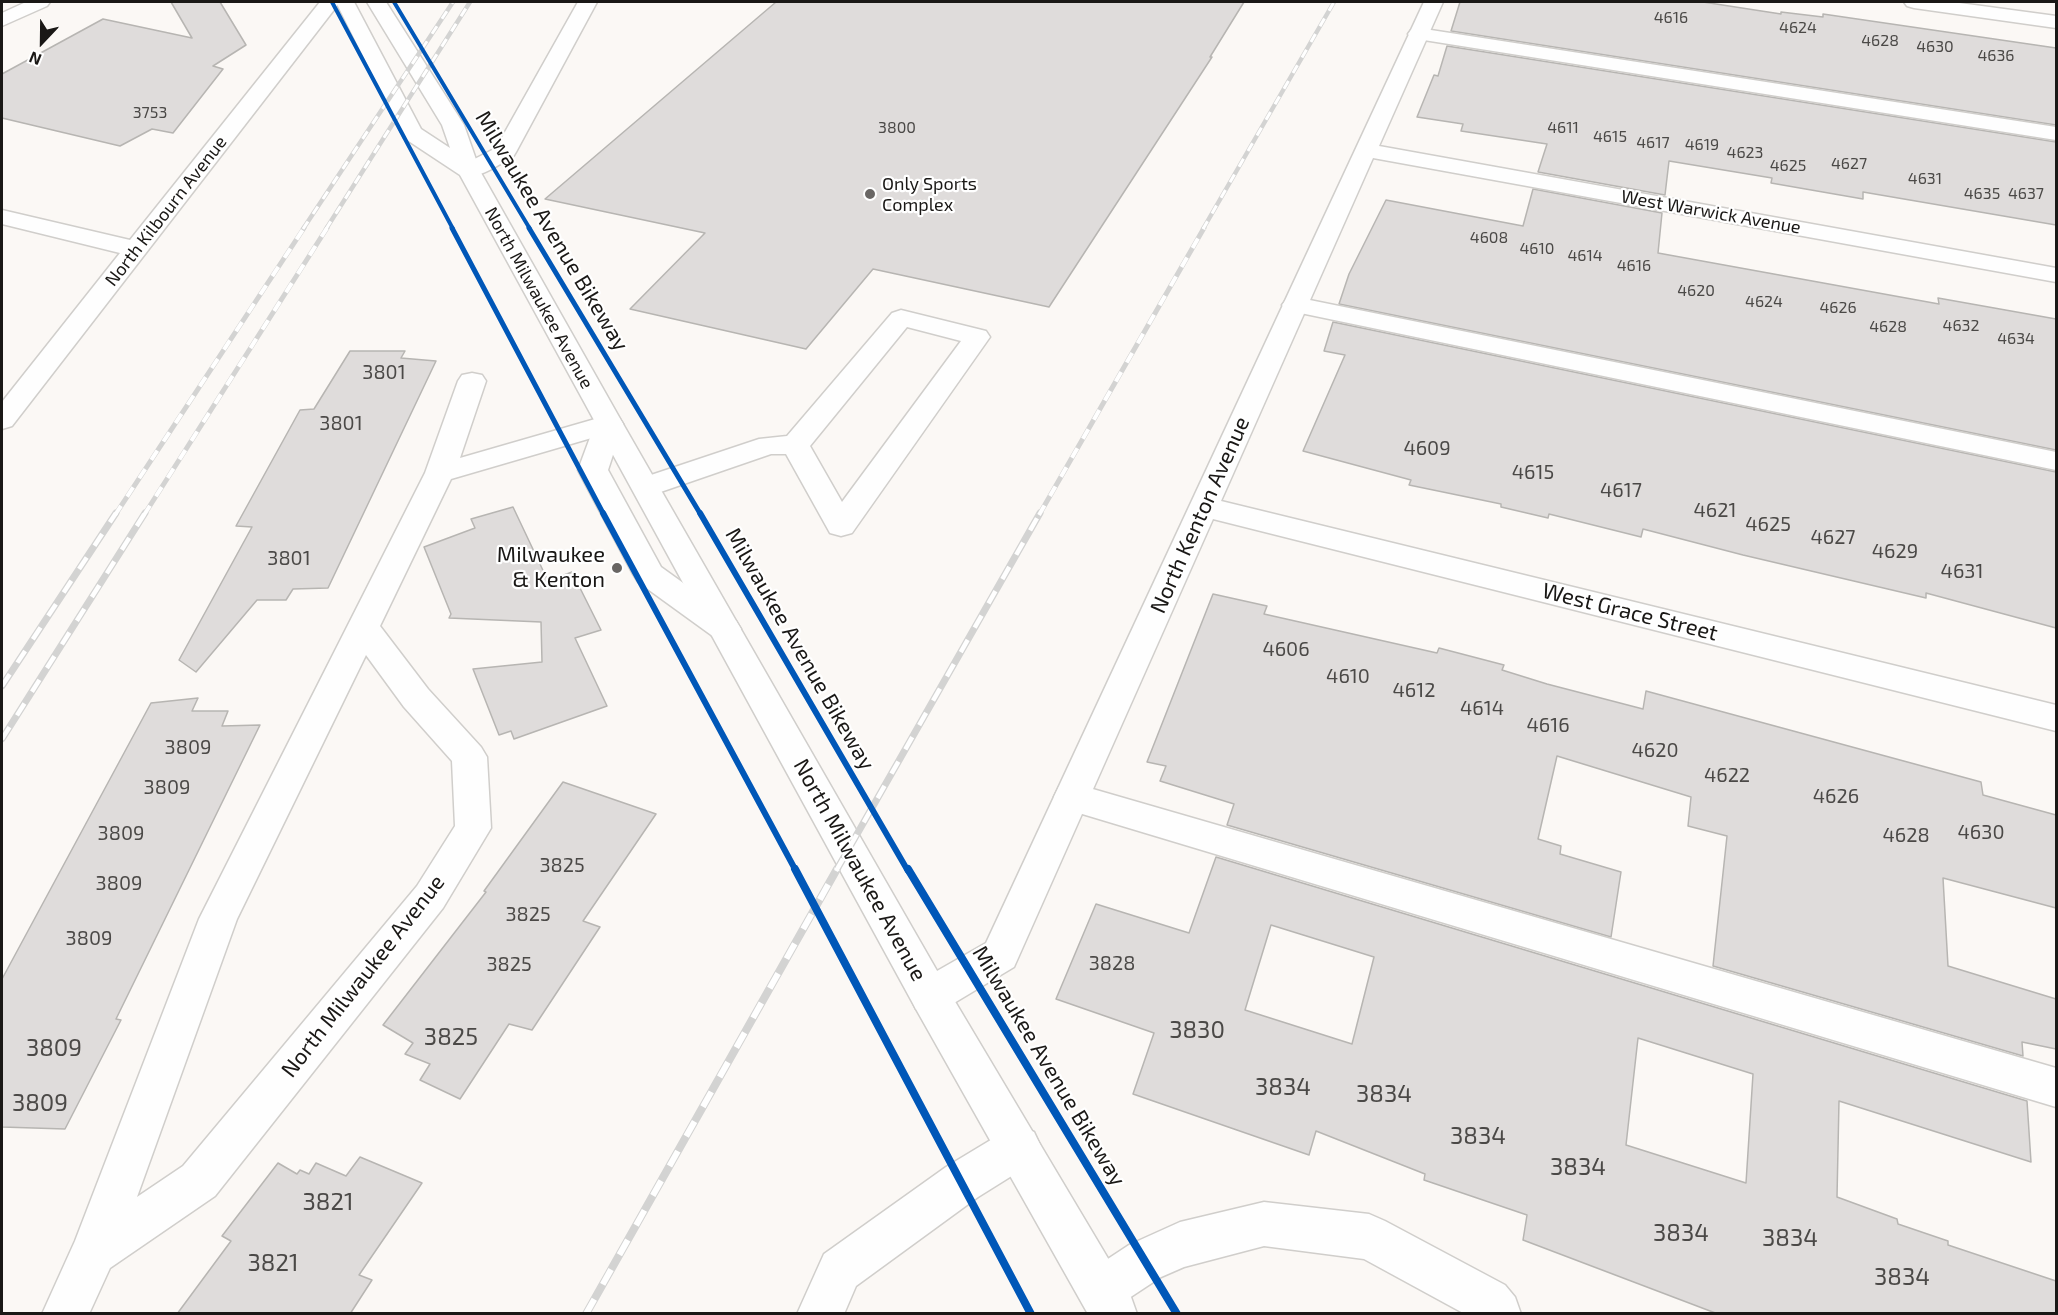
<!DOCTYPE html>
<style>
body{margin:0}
#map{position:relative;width:2058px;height:1315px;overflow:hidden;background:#fbf8f5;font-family:"Exo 2",sans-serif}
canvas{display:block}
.frame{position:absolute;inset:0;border:3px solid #1a1816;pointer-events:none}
.north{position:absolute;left:12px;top:12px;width:60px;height:60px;-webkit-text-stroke:4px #fff;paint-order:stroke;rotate:202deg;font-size:16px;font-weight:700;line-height:24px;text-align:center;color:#1a1816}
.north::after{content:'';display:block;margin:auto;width:21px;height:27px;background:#1a1816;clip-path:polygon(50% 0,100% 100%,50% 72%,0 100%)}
</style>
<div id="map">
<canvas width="2058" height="1315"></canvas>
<div class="frame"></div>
<div class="north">N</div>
</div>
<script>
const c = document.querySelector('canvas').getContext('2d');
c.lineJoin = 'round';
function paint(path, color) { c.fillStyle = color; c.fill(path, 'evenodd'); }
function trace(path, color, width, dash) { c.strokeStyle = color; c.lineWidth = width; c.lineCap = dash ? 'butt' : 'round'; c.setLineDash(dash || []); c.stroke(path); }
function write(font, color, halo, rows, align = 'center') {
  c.font = font + ' "Exo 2",sans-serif'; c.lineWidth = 4.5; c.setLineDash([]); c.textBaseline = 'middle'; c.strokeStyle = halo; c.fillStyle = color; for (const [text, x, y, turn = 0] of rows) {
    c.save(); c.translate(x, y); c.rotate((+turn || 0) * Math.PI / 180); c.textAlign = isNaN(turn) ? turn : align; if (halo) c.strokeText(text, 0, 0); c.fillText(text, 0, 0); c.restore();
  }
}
const building = new Path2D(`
 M171,2H220L246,45L213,66L223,69L173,133L152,129L120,146L2,118V74L103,19L192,38Z
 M776,2H1244L1210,57H1212L1049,307L873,269L806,349L630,309L705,233L545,199Z
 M1460,2H1703L1781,14V12L1823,17V14L2056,48V125L1451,31Z
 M1447,46L2056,142V225L1863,192V199L1771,183L1772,178L1669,161L1665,195L1538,172L1547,144L1461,131L1463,124L1417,117L1434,75L1438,76Z
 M1533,189L1662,213L1658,253L1939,304L1938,298L2056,319V450L1339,304L1349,274L1386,200L1523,226Z
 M1333,322L2056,472V628L1926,593V598L1743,555L1643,529L1641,537L1549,514L1548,518L1501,507V504L1409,485L1411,480L1303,451L1345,355L1324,351Z
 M350,351H405L401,358L436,361L328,588L293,589L286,600H257L196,672L179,660L252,527L236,526L300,410L314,409Z
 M513,507L548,581L572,572L601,630L575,638L607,706L514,739L511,731L499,735L473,669L542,662L541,622L449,618L451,614L424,547L475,528L471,519Z
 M1213,594L1267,606L1264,614L1437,653L1439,648L1504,665L1502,670L1547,684L1643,709L1646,691L1981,782L1983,795L2056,815V908L1943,878L1948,966L2056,999V1049L2022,1042L2023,1056L1713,966L1727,836L1688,826L1691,797L1557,756L1538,839L1561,846L1560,854L1621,872L1611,937L1227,825L1234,804L1160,781L1166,766L1147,762Z
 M198,698L192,711H228L222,726L260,725L116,1019L121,1020L65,1129L2,1127V979L151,703Z
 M563,782L656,814L583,921L600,927L532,1030L509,1024L460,1099L420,1080L430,1064L405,1054L413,1043L383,1025L486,892L484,891Z
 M1216,857L2027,1101L2031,1162L1839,1101L1837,1197L1897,1219L1898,1224L1948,1241V1245L2056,1281V1314H1718L1523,1240L1527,1215L1424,1180L1425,1174L1316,1131L1309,1155L1133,1094L1154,1033L1056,999L1096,904L1189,933ZM1271,925L1374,957L1352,1044L1245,1010ZM1638,1038L1753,1074L1746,1183L1626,1145Z
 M360,1157L422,1183L359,1275L372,1280L350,1314H177L231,1241L222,1236L278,1163L297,1174L300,1170L309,1174L316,1163L346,1176Z`);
const lane = new Path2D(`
 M1418,28L2056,127V140L1411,38L1408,34L1411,30Z
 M1295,297L2056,452V470L1286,310L1282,305L1286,300Z
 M901,310L986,331L990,337L852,533L841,536L830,533L786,454H771L646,497L636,494L631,487L636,480L759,439L787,436L892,313ZM907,327L961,341L842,502L810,446Z
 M609,415L619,418L623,424L608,470L661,567L736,621L741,629L736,637L725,641L714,637L638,582L633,574L578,470L595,424L599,418Z
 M1072,783L2056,1068V1107L1059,807L1054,797L1059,787Z
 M1019,1126L1034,1132L1041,1147L1034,1162L978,1197L856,1286L844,1314H797L824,1254L946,1167L1004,1132Z`);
const street = new Path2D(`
 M26,2H50L47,6L2,26V13Z
 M320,2H340L12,426L2,429V402L120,253L2,224V210L130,240Z
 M578,2H597L516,152L513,157C497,165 479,180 461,176L458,171L461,166L496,148Z
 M1424,2H1443L1379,146L2056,268V282L1373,158L1221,501L2056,705V731L1213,519L1014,967L944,1009L930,1014L916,1009L910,996L916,983L986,943Z
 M1904,2H1952L2056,16V28L1914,8L1907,6Z
 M472,373L482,375L486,381L460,458L609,415L619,418L623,424L619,430L451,479L380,626L428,689L481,747L487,757L491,828L443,908L215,1196L110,1268L89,1314H42L75,1241L199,919L425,473L458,381L462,375ZM366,655L404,707L452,761L455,826L417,886L183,1166L137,1197L237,919Z
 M1264,1202L1369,1214L1385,1221L1505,1285L1515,1297L1521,1314H1465L1364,1259L1264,1246L1184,1267L1161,1277L1117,1306L1101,1313L1085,1306L1078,1290L1085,1274L1129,1245L1180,1222Z`);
const secondary = new Path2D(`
 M336,2H354L421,129L450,148L442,125L367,2H386L464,125L480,171L623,424L944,983L1131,1297L1137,1314H1088L916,1009L460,175L404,138Z`);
const railFar3 = new Path2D(`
 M303,229L453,2
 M326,229L470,2
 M1203,229L1334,2`);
const railFar2 = new Path2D(`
 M115,515L304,228
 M144,515L327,228
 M1039,515L1204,228`);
const railFar1 = new Path2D(`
 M2,686L116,513
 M2,739L145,513
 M836,871L1040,513`);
const rail = new Path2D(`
 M586,1314L837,869`);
const cyclewayFar3 = new Path2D(`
 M332,2L453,229
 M394,2L530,229`);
const cyclewayFar2 = new Path2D(`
 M452,228L604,515
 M529,228L701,515`);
const cyclewayFar1 = new Path2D(`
 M603,513L796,871
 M700,513L908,871`);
const cycleway = new Path2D(`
 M795,869L1031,1314
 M908,869L1177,1314`);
const markers = [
 [870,194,6,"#696664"],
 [617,568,6,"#696664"]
];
const farNumbernames = [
 ["4616",1671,18],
 ["4624",1798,28],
 ["4628",1880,41],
 ["4630",1935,47],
 ["4636",1996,56],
 ["3753",150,113],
 ["3800",897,128],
 ["4611",1563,128],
 ["4615",1610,137],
 ["4617",1653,143],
 ["4619",1702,145],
 ["4623",1745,153],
 ["4627",1849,164],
 ["4625",1788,166],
 ["4631",1925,179],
 ["4635",1982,194],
 ["4637",2026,194],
 ["4608",1489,238],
 ["4610",1537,249],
 ["4614",1585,256],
 ["4616",1634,266],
 ["4620",1696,291],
 ["4624",1764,302],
 ["4626",1838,308],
 ["4632",1961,326],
 ["4628",1888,327],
 ["4634",2016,339]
];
const farPoinames = [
 ["Only Sports",882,184],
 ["Complex",882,205]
];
const farStreetnames = [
 ["North Kilbourn Avenue",166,211,-52],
 ["West Warwick Avenue",1711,212,10],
 ["North Milwaukee Avenue",539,298,61]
];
const numberNames = [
 ["3801",384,372],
 ["3801",341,423],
 ["4609",1427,448],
 ["4615",1533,472],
 ["4617",1621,490],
 ["4621",1715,510],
 ["4625",1768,524],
 ["4627",1833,537],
 ["4629",1895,551],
 ["3801",289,558],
 ["4631",1962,571],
 ["4606",1286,649],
 ["4610",1348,676],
 ["4612",1414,690],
 ["4614",1482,708],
 ["4616",1548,725],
 ["3809",188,747],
 ["4620",1655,750],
 ["4622",1727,775],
 ["3809",167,787],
 ["4626",1836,796],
 ["4630",1981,832],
 ["3809",121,833],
 ["4628",1906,835],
 ["3825",562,865],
 ["3809",119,883],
 ["3825",528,914],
 ["3809",89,938],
 ["3828",1112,963],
 ["3825",509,964]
];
const streetNames = [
 ["Milwaukee Avenue Bikeway",552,231,59],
 ["North Kenton Avenue",1200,515,-66],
 ["West Grace Street",1630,612,14],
 ["Milwaukee Avenue Bikeway",800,649,60],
 ["North Milwaukee Avenue",860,870,61],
 ["North Milwaukee Avenue",363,976,-52],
 ["Milwaukee Avenue Bikeway",1049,1066,59]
];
const poiNames = [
 ["Milwaukee",605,555],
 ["& Kenton",605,580]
];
const nearNumbernames = [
 ["3830",1197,1030],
 ["3825",451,1037],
 ["3809",54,1048],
 ["3834",1283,1087],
 ["3834",1384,1094],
 ["3809",40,1103],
 ["3834",1478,1136],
 ["3834",1578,1167],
 ["3821",328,1202],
 ["3834",1681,1233],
 ["3834",1790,1238],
 ["3821",273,1263],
 ["3834",1902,1277]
];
paint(building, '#dfdcdb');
trace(building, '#b7b5b2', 1.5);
trace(lane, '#d0cecb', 3);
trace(street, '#d0cecb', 3);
trace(secondary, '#d0cecb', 3);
paint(lane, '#fefefe');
paint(street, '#fefefe');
paint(secondary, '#fefefe');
trace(railFar3, '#d3d3d2', 4.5);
trace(railFar2, '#d3d3d2', 5);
trace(railFar1, '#d3d3d2', 7);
trace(rail, '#d3d3d2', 8);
trace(railFar3, '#fff', 3, [9]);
trace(railFar2, '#fff', 4, [11]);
trace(railFar1, '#fff', 4.5, [14]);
trace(rail, '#fff', 6, [17]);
trace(cyclewayFar3, '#0057b8', 4);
trace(cyclewayFar2, '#0057b8', 5);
trace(cyclewayFar1, '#0057b8', 6);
trace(cycleway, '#0057b8', 8);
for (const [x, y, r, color] of markers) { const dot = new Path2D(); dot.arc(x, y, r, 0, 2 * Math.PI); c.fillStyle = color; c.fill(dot); trace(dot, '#fff', 2); }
write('16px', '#4b4947', null, farNumbernames);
write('18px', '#1a1816', '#fff', farPoinames, 'left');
write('18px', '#1a1816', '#fff', farStreetnames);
write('20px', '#4b4947', null, numberNames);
write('22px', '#1a1816', '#fff', streetNames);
write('22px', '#1a1816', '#fff', poiNames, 'right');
write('24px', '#4b4947', null, nearNumbernames);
</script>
